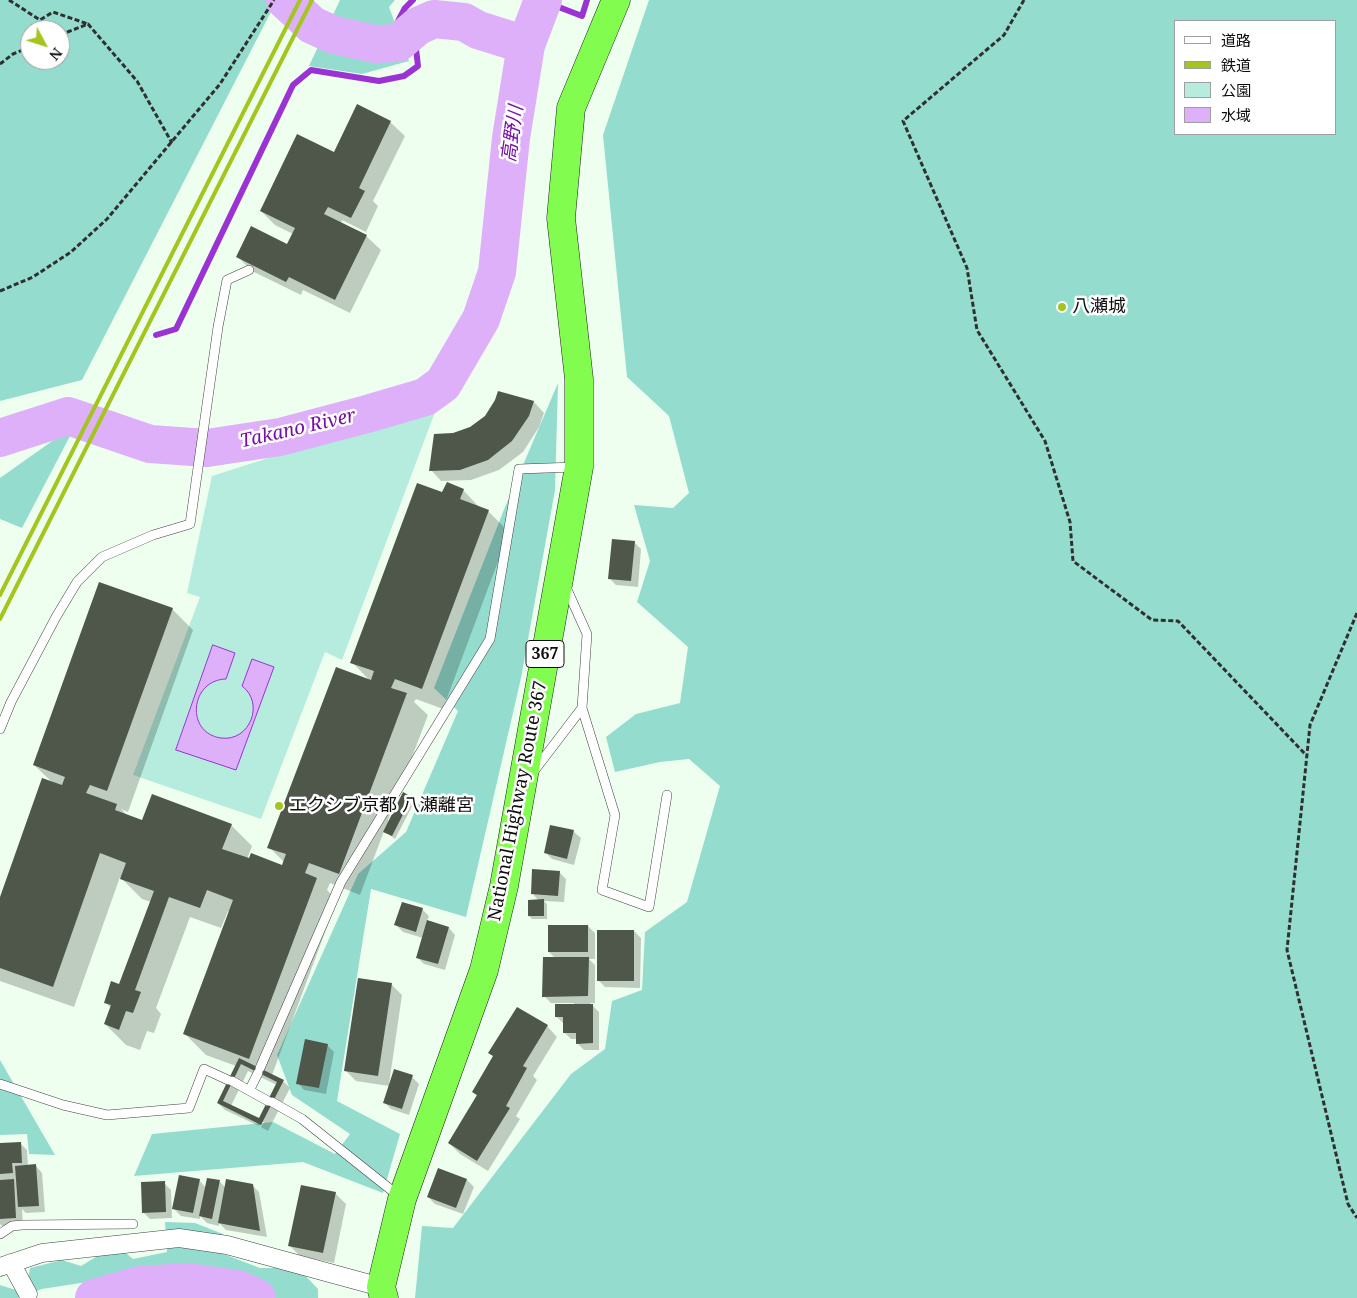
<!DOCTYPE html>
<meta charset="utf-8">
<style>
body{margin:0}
#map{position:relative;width:1357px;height:1298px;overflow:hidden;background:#eeffef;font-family:"Noto Serif","Noto Sans JP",serif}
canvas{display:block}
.legend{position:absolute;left:1174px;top:20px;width:162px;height:115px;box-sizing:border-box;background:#fff;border:1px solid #9f9f9f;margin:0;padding:6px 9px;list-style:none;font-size:15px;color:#0e0e0e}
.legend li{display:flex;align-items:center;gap:10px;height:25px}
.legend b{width:25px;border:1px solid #9f9f9f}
.north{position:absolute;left:20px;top:20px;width:50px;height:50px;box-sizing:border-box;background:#fff;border:1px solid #9f9f9f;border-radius:50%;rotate:130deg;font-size:14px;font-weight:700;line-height:20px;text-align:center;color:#0e0e0e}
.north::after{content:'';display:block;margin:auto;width:18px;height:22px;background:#a4c51e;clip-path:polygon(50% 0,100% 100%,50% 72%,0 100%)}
</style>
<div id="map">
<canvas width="1357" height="1298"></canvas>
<ul class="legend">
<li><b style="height:6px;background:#fff"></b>道路</li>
<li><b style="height:6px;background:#a4c51e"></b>鉄道</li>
<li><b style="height:14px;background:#b5ecdd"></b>公園</li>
<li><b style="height:14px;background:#deb0f9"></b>水域</li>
</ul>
<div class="north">N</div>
</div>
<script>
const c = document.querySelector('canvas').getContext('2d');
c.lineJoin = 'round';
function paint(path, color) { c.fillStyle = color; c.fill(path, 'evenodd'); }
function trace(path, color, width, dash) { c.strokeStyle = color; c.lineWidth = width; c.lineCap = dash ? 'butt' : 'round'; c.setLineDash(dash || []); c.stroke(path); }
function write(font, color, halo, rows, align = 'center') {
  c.font = font + ' "Noto Serif","Noto Sans JP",serif'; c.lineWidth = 5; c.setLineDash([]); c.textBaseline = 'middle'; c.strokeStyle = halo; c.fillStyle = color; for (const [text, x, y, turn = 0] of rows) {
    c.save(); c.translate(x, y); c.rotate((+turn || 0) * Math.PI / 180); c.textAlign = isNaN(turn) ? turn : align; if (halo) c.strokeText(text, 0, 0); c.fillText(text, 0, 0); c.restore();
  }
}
const green = new Path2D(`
 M438,404L342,660L325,652L261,819L133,775L200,597L187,593L212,476Z`);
const forest = new Path2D(`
 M0,0H277L82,380L0,401ZM30,30H60V60H30Z
 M340,0H395L389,7L409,61L362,74L309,66Z
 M649,0H1357V1298H415L422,1226L453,1228L571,1074L605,1049L612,1001L642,990L645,932L687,902L720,786L689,759L660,762L615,772L606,737L636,714L680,703L688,647L637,602L650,561L634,505L673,508L689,493L669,416L627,377L603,135ZM1176,21H1336V134H1176Z
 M558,383L555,490L521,678L466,917L371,889L337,1101L400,1134L383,1193L303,1162L134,1176L152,1134L273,1122L335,1154L350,1134L292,1095L277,1055L358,874L406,832L458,711L434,688L503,512Z
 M65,432L70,436L22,528L0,519V478Z
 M0,1060L55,1155L29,1154L27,1134L0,1135Z
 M165,1222L195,1223L223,1234L221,1253L260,1268H298L318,1289V1298H263L242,1285L171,1269L42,1289L17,1298H0V1285L19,1291L27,1286L30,1268L62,1260L81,1266L104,1252L121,1249L133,1259L167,1252Z`);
const water = new Path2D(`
 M213,645L235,653L226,679C190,680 185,733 221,738C250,742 265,703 242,686L252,659L274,667L236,770L176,750Z`);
const shadow = new Path2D(`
 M390,122L405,136L373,201L378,206L366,232L342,220L341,224L366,236L381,250L350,313L303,290L301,295L252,271L238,257L288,245L293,234L275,225L261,211L335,153Z
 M534,402L544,413L539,427L523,452L499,470L471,480L441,481L431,470L453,435L471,428L486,417Z
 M463,490L480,508L488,511L509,532L443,709L416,699L414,702L428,715L388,820L389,821L412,798L415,801L395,839L384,831L360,895L330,883L327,890L337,900L272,1075L283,1081L290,1088L268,1131L261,1127L264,1122H261L259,1126L225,1110L218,1103L236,1066L206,1055L185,1034L230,912L228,911L221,928L190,917L156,1008L161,1014L154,1033L147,1031L140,1050L126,1045L105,1024L111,1008L105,1002L120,985L151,902L142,899L120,877L74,1007L0,981V900L53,783L34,765L172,609L193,630L128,812L121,809L127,815L143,821L231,825L252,846L247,859L282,866L284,862L269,847L370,681L352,662L443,494ZM248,1071L277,1085L260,1120L231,1106Z
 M634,542L641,549L638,587L616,585L609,578Z
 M551,826L574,832L581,838L574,865L552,859L545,852Z
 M559,872L566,879L564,902L544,901L547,904V919H532L529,916L539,901L532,893Z
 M422,909L429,916L427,921L449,928L455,935L445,970L424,964L417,957L423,938L403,932L396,925Z
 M588,926L595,933V959H589L595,965V1003H590L599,1012V1050H584L577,1043V1039H571L564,1032L563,1023L556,1016L574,1005V1003H551L544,996L555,958L549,952Z
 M634,931L641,938L640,988L605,987L598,980Z
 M391,984L402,995L389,1084L412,1077L419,1084L409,1115L391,1109L384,1102L389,1086L356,1081L345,1070Z
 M547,1026L557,1037L533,1076L537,1080L516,1116L520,1119L488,1171L460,1154L449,1143L478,1097L473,1092L494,1057Z
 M327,1045L334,1052L326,1094L304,1090L298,1083Z
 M20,1143L27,1150L28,1166H36L42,1173L45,1212L26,1213L22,1209L23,1224L2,1226L0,1224V1145Z
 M439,1169L467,1180L474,1187L463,1214L435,1204L428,1197Z
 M208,1179L220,1182L225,1187L252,1185L259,1192L267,1237L226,1230L219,1223V1226L207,1223L200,1216V1219L181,1216L174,1209L199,1180L206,1188Z
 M164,1183L171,1190L172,1218L150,1219L143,1212Z
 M335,1193L346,1204L334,1263L300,1256L290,1246Z`);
const stream = new Path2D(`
 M543,1L582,16L587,0
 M156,335L176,329L293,85L311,70L379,81L404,76L418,66L416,49L396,25L405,8L413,0`);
const river = new Path2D(`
 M285,0L312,25L334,35L375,44L398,43L418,26L434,19L464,22L478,30L526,45
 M0,438L68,416L150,444L207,448L280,437L367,414L425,397L443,384L481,319L497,272L511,138L526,45L543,0
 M94,1298L140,1285L188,1282L238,1289L257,1298`);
const building = new Path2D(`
 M357,104L391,121L359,188L365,191L351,218L328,207L324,214L367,235L335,300L289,277L286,282L236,257L251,226L287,244L295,228L260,211L297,134L334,152Z
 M498,391L534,401L529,416L512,441L488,460L460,470L429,471L434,434L453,433L470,427L485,416L495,400Z
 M447,482L464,489L460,499L489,510L422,689L395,679L391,688L407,693L339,874L309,863L305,873L317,878L249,1059L183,1034L233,900L207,890L200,908L169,897L135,990L141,992L133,1013L126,1011L119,1030L104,1024L111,1005L104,1003L111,981L119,984L154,891L120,879L126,863L100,853L53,987L0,968V897L42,778L62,785L65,777L33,765L99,582L173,608L107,791L90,785L86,793L117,804L115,810L142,820L152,794L232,824L222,849L249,858L251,853L282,865L286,854L267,848L336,667L371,680L374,671L350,663L417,483L442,492Z
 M612,539L635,541L631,581L608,579Z
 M403,792L412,797L392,836L383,832Z
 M550,825L574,830L567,859L544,853Z
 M532,869L560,871L558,896L531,894Z
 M544,899V916H528V900Z
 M402,902L423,908L416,932L394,925Z
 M427,920L449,927L438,964L416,958Z
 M548,925H588V952H548Z
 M597,930H634V981H597Z
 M543,957H589L588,996L542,997Z
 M358,978L392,983L378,1076L344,1071Z
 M555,1004H593V1043L576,1044V1033H563V1017H555Z
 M517,1007L548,1025L523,1066L527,1068L506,1106L510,1108L477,1161L448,1143L477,1095L472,1092L493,1056L488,1053Z
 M305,1039L328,1044L319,1088L296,1084Z
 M239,1058L284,1080L261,1125L217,1103ZM241,1064L277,1082L259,1118L223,1101Z
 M394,1069L413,1075L402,1109L383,1103Z
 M21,1142L22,1163H12L13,1173L0,1174V1143Z
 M36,1164L39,1206L18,1207L15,1166Z
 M438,1168L467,1179L456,1208L427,1197Z
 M179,1175L200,1179L193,1213L172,1209Z
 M207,1178L220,1180L212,1219L199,1216Z
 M14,1179L16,1218L0,1219V1180Z
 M226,1179L253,1184L260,1231L218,1223Z
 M165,1181L166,1212L142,1213L141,1182Z
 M301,1185L336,1192L323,1253L288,1246Z`);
const path = new Path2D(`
 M9,0L40,20L53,12L88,24
 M1024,0L1004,35L903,121L967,268L977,330L1045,441L1070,522L1073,561L1152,620L1178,621L1307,756
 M60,35L88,24L137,81L172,143
 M0,64L13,54L30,47
 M0,291L33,277L71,252L107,219L220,84L274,0
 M1357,613L1310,725L1287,950L1348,1204L1357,1218`);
const lane = new Path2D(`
 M565,585L587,634L582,708L615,815L602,890L649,907L667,795
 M0,729L11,702L56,617L77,582L102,557L153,535L190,524L218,327L227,280L249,270
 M534,771L582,708
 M260,1068L341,882L490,639L519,469L575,467
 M232,1081L268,1101
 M0,1084L63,1105L107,1115L189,1108L204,1069L228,1080
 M250,1089L258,1073
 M272,1102L302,1119L400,1197
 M0,1234L12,1226L22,1225L133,1224`);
const street = new Path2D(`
 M11,1263L28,1294
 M0,1267L42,1253L179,1238L227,1245L381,1287`);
const highway = new Path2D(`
 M384,1298L381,1287L402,1199L484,970L504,886L579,467V379L561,218L571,108L616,0`);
const rail = new Path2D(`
 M0,595L300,0
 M0,619L312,0`);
const markers = [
 [1062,307,5,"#a4c51e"],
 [279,806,5,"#a4c51e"]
];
const shields = [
 [545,654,38]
];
const shieldNames = [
 ["367",545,654]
];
const poiNames = [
 ["八瀬城",1072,307],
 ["エクシブ京都 八瀬離宮",289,806]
];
const streetNames = [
 ["National Highway Route 367",518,801,-79]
];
const waterNames = [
 ["高野川",513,134,-82],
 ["Takano River",298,429,-13]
];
paint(green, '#b5ecdd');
paint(forest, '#94ddce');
paint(water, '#deb0f9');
trace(water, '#9b33d4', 1);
paint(shadow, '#0003');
trace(stream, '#9b33d4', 6);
trace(river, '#deb0f9', 38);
paint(building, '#4e5749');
trace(lane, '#414141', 10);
trace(street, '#414141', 19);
trace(highway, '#1f1f1f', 29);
trace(path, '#303030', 3, [5, 2.5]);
trace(lane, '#fff', 9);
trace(street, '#fff', 18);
trace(highway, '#82fc4f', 28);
trace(rail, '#a4c51e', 4);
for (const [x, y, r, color] of markers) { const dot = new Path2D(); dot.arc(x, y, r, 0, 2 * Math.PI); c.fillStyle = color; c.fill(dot); trace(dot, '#fff', 2); }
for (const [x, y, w] of shields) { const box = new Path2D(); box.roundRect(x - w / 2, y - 13.5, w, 27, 4); c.fillStyle = '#fff'; c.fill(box); trace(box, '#0e0e0e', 1); }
write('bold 16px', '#0e0e0e', null, shieldNames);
write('18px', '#0e0e0e', '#fff', poiNames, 'left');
write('18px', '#0e0e0e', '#fff', streetNames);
write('italic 19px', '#7710a6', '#fff', waterNames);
</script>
